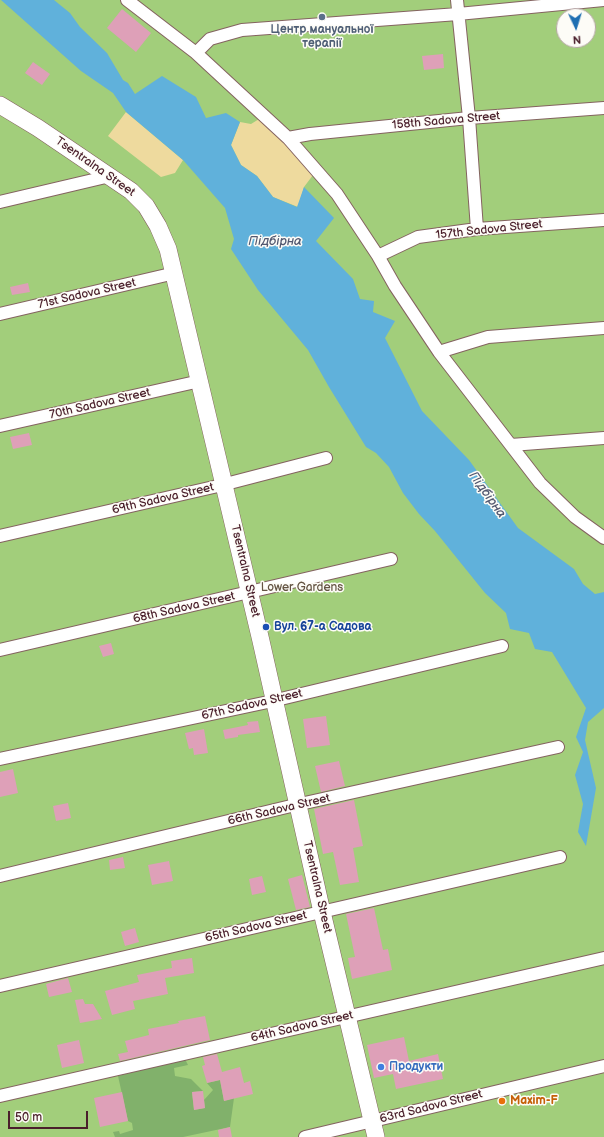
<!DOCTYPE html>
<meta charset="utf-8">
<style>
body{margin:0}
#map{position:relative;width:604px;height:1137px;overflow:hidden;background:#f1e0c3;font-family:"Balsamiq Sans",sans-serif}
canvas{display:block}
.north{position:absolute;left:556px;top:8px;width:40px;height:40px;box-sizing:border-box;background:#fdfcf7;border:1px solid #b5a4a5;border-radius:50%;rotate:176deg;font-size:11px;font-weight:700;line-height:16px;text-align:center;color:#4a1f2b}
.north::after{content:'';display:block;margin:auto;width:14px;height:18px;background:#1f6fb2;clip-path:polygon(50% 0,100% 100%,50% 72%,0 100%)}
.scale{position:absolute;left:8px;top:1111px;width:80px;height:18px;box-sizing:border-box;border:2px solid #4a1f2b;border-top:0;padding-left:5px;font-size:12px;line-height:14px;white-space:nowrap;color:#4a1f2b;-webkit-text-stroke:3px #fdfcf7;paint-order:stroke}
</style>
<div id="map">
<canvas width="604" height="1137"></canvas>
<div class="north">N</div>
<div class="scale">50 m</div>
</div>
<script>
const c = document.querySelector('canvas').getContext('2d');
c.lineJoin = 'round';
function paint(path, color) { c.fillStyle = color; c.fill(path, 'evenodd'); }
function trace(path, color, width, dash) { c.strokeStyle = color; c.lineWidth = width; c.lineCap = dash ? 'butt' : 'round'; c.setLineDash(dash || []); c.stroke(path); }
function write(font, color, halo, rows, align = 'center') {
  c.font = font + ' "Balsamiq Sans",sans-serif'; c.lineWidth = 3; c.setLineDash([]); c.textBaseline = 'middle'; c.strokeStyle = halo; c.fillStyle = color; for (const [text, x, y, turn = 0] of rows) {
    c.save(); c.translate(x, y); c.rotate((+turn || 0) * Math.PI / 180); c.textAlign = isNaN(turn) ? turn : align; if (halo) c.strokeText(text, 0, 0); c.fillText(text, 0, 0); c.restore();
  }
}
const green = new Path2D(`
 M0,0H604V1137H0ZM564,16H588V40H564Z`);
const forest = new Path2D(`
 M185,1059L188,1065L174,1068L175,1076L191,1079L203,1091L192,1092L194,1110L205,1108L204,1100L213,1090L207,1083L220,1080L224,1101L234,1098L230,1127L183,1137H115L113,1132L119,1131L120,1134L133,1130L132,1123L128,1121L118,1076Z`);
const sand = new Path2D(`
 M126,112L183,160L175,173L161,177L108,136Z
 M264,116L316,171L304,187L298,207L273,197L257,176L241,165L231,145L240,122L251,124Z`);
const water = new Path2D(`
 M1,0H54L70,13L80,27L107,53L123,80L128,83L135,94L162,76L196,97L206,118L226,113L240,122L231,145L241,165L257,176L273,197L297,207L304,187L334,218L316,241L353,279L360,299L374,301L373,312L395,321L385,338L422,411L469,460L518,528L574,569L583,584L595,594L604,592V708L588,722L585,740L596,788L586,846L578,832L583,804L575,775L583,752L576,737L586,708L552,652L535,649L529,633L510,629L506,613L485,593L435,531L419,514L403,493L389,467L376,453L366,447L329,387L308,350L258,290L231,249L234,239L225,208L183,160L126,112L113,93L81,71Z`);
const building = new Path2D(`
 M122,9L151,33L136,52L107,28Z
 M443,54L444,68L424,70L422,56Z
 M33,62L50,74L42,85L25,73Z
 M28,283L30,292L12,295L10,287Z
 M29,433L32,445L13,449L10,437Z
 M111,643L114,654L103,657L99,646Z
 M326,716L330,745L307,748L303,719Z
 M258,721L260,732L238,735V737L225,739L223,730L248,725L247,722Z
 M204,729L208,753L194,755L193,748L189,749L185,733Z
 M339,761L345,786L321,792L315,766Z
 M13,769L18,793L0,797V772Z
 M354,800L363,846L353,848L359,882L340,885L333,852L323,854L314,809Z
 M68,803L71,818L56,821L53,806Z
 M123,857L125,868L110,870L109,860Z
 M169,861L173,881L152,885L148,865Z
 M302,875L310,907L296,910L288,879Z
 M262,876L266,892L252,895L249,879Z
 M374,908L383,950L388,949L392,970L352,979L348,958L355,957L346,914Z
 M135,928L139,942L125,946L121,932Z
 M192,958L194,973L165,978L168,994L133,1001L135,1009L112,1015L105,991L139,982L137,975L172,968L171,961Z
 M68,978L72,992L49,997L46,984Z
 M83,999L85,1004H93L102,1019L80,1023L75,1000Z
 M205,1016L210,1040L120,1061L118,1054L128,1052L125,1041L149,1035L148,1029L179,1023L178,1021Z
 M404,1037L409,1061L438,1054L443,1079L396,1089L393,1074L374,1078L367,1045Z
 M79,1040L84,1063L62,1068L57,1045Z
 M217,1054L222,1072L240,1067L244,1083L250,1081L253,1094L224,1101L220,1080L207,1083L202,1066L205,1065L203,1057Z
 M203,1091L205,1108L194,1110L192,1092Z
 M122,1092L128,1121L100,1127L94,1098Z
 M230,1127L232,1137H219L218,1130Z`);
const street = new Path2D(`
 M127,0L196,53L288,138L337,194L378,256L395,286L439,352L540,483L575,517L604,538
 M457,0L469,118L477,229
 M196,53L210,39L242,30L458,14L604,0
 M288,138L310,134L469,118L604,108
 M0,202L110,176
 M378,256L418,237L477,229L604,220
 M0,314L175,273
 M439,352L488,337L604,328
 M0,426L200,381
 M511,445L604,438
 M0,536L218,486L326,458
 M0,650L391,559
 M0,759L268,702L502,646
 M0,876L291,806L558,747
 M0,986L560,857
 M0,1096L604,958
 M305,1137L604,1066`);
const secondary = new Path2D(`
 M0,105L38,128L131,191L146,206L158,226L168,249L261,641L322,912L376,1137`);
const markers = [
 [322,17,4,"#5c6f8a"],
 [266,627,4,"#1a4fb4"],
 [381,1067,4,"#3f7fe0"],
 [502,1101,4,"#e8710a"]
];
const serviceNames = [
 ["Центр мануальної",322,30],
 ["терапії",322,44]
];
const streetNames = [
 ["158th Sadova Street",446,121,-5],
 ["Tsentralna Street",95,167,35],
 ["157th Sadova Street",489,230,-6],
 ["71st Sadova Street",87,294,-13],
 ["70th Sadova Street",100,404,-13],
 ["69th Sadova Street",163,499,-13],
 ["Tsentralna Street",245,571,77],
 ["68th Sadova Street",184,608,-13],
 ["67th Sadova Street",252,705,-13],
 ["66th Sadova Street",279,810,-13],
 ["Tsentralna Street",317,887,77],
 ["65th Sadova Street",256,927,-13],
 ["64th Sadova Street",302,1027,-13],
 ["63rd Sadova Street",431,1107,-14]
];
const parkNames = [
 ["Lower Gardens",302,588]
];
const transitNames = [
 ["Вул. 67-а Садова",274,627]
];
const shopNames = [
 ["Продукти",389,1067]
];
const foodNames = [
 ["Maxim-F",510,1101]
];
const waterNames = [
 ["Підбірна",275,242],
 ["Підбірна",487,495,54]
];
paint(green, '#a2ce7b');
paint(forest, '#81b16b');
paint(sand, '#eeda9e');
paint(water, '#60b1db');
paint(building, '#dea0b8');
trace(street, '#846360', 14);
trace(secondary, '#846360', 18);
trace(street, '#fff', 12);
trace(secondary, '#fff', 17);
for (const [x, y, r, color] of markers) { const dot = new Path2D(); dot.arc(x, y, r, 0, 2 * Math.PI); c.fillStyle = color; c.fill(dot); trace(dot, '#fdfcf7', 1.5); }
write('bold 12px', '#4e5e75', '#fdfcf7', serviceNames);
write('12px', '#4a1f2b', '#fdfcf7', streetNames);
write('12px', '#645443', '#fdfcf7', parkNames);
write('bold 12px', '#164399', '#fdfcf7', transitNames, 'left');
write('bold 12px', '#366cbe', '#fdfcf7', shopNames, 'left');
write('bold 12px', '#c56008', '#fdfcf7', foodNames, 'left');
write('italic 13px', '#535971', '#fdfcf7', waterNames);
</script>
